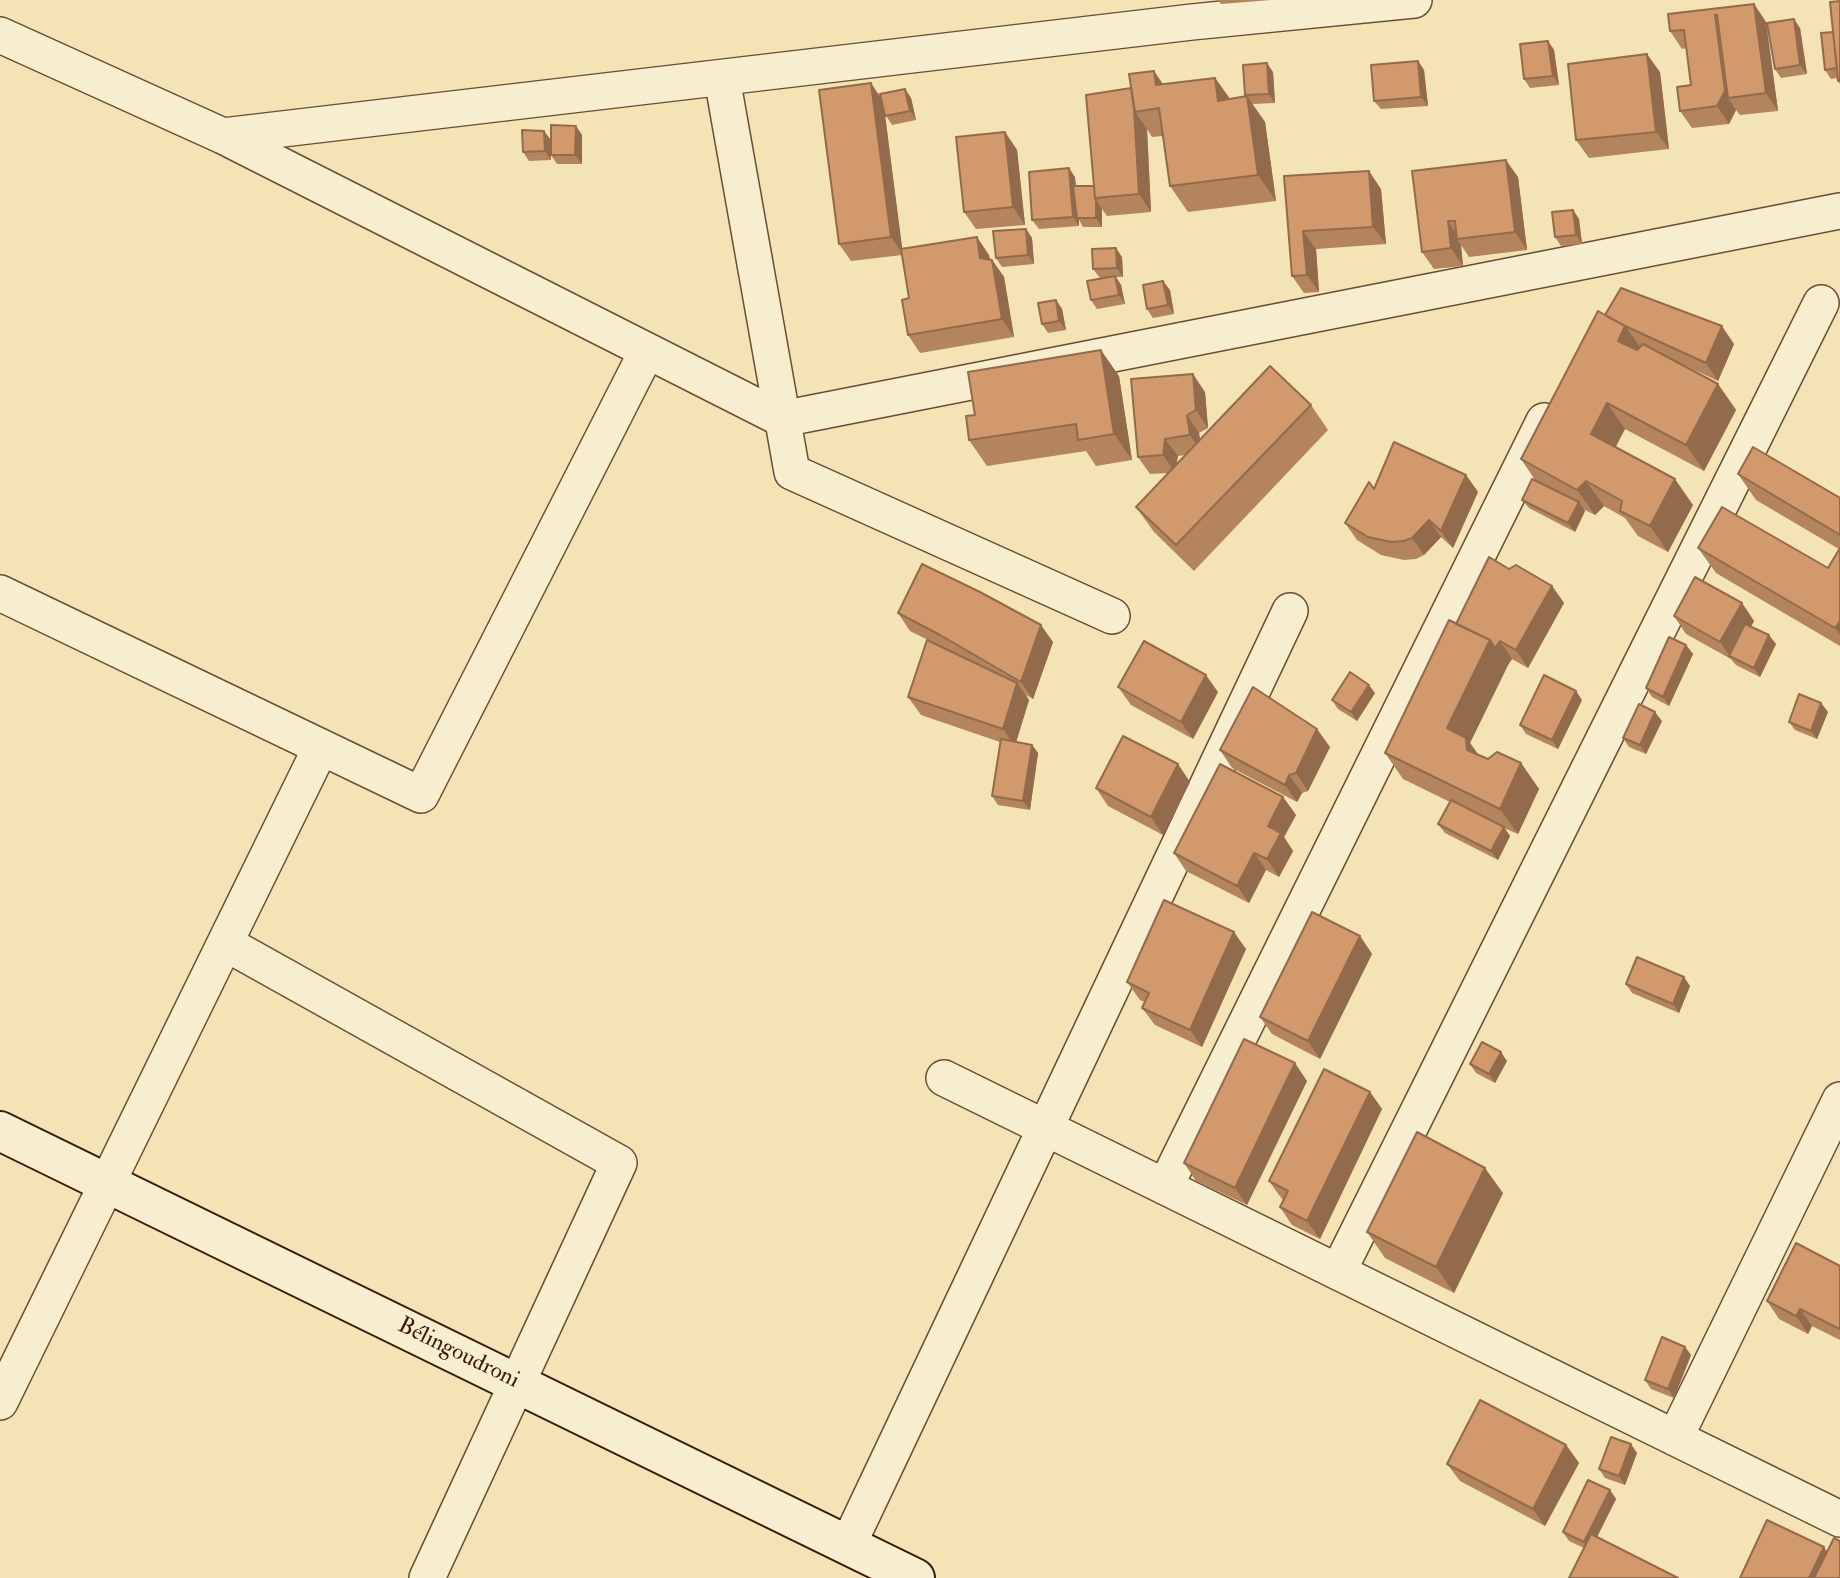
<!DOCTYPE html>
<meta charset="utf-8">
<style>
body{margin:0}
canvas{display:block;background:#f3e3b5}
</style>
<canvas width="1840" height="1578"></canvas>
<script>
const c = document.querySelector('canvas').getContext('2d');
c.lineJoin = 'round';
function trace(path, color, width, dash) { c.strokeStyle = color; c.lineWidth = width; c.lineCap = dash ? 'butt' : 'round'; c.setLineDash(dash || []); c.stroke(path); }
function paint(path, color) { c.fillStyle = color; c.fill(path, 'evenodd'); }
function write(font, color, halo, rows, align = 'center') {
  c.font = font + ' "IM FELL Double Pica",serif'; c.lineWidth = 5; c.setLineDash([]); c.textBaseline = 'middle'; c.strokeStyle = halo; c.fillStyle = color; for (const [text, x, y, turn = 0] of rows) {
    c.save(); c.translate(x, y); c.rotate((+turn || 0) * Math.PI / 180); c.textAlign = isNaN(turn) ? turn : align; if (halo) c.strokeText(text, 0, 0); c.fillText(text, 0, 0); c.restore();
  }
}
const street = new Path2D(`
 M0,35L223,136L782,419L1840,211
 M722,78L792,472L1112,616
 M223,136L1192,22L1414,0
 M0,593L421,795L647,351
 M225,943L619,1163L427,1578
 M944,1078L1840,1519
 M1165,1187L1544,421
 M1338,1272L1821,303
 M0,1402L321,747
 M1675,1438L1840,1100
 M848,1545L1290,611`);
const secondary = new Path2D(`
 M0,1131L915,1578`);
const wall = new Path2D(`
 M1218,0H1271L1221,4Z
 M1840,1V84L1838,81L1837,78L1831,79L1825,70Z
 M1754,4L1766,22L1778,111L1740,115L1736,110L1729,124L1692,128L1680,111L1691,85L1687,48L1682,49L1670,31L1668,14Z
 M1800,28L1807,74L1781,78L1775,69Z
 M1548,41L1554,50L1559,85L1530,88L1524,79Z
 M1418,61L1424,70L1428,106L1381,109L1374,101Z
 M1273,72L1275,103L1252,104L1265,122L1276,201L1188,212L1170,186L1163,136L1152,137L1147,129L1151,212L1107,216L1102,209V227H1083L1079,220V226L1039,229L1032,220L1075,177L1076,186H1094L1086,95L1215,78L1230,99L1246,96L1245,95Z
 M1660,72L1669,149L1589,158L1576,140Z
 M905,89L911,98L916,120L892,125L885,114L902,249L989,255L990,259L992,260L1004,277L1014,337L920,353L908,335L909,298L902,255L851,261L839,244L881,98Z
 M576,126L582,135V164H557L551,155Z
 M544,131L550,139L551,160L529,161L523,152Z
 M1005,132L1017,150L1025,225L976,229L964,212Z
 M1412,171L1518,177L1527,250L1469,257L1461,245L1463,266L1434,269L1422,252Z
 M1284,176L1381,189L1386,244L1316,249L1319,292L1304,293L1292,276Z
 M1573,210L1579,219L1582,244L1561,246L1555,237Z
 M1026,229L1032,238L1034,264L1002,267L996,258Z
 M1122,257L1123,277H1116L1121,285L1125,304L1097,309L1091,300L1100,278L1093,269Z
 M1170,290L1174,314L1153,318L1147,309Z
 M1056,300L1062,309L1066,330L1048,333L1042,324Z
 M1605,315L1734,344L1718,381L1675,361L1718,384L1736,410L1704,471L1625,429L1615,447L1693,505L1668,552L1638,536L1625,518L1604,506L1595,515L1583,509L1585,511L1575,532L1529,508L1522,500L1535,480L1521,459Z
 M1119,376L1132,460L1096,466L1086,451L987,466L969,440L975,415Z
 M1205,392L1208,428L1199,433L1200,439L1311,405L1328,430L1194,571L1154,532L1136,507L1168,473L1150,474L1138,457ZM1185,455L1176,464L1178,456Z
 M1738,474L1840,498V646L1716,573L1698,548L1828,568L1839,549L1756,500Z
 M1466,475L1478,492L1453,548L1441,537L1424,555L1416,559L1404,560L1381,555L1357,540L1345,523L1374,488Z
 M1509,569L1552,586L1564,603L1528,668L1512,659L1508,665L1470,743L1478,754L1488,759L1521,763L1539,789L1518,834L1504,828L1510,836L1498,860L1445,833L1438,824L1450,802L1403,779L1385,753L1456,624Z
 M1742,603L1754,621L1751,627L1776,644L1760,677L1736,665L1731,659L1686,634L1674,616Z
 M898,613L1053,642L1033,699L1026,695L1029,700L1016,742L1032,745L1038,753L1030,810L998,805L992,796L1000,742L921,715L908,697L928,640L910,631Z
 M1686,645L1693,654L1669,706L1652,697L1646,688Z
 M1118,687L1218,692L1193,739L1131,705Z
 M1375,693L1357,721L1338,709L1332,700Z
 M1582,700L1558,749L1526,734L1520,725Z
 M1821,703L1828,712L1817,739L1795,730L1789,722Z
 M1662,721L1646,754L1629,747L1623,738Z
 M1330,747L1308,791L1302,793L1297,802L1232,768L1220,750Z
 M1190,782L1163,835L1108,806L1096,788Z
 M1283,797L1296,815L1284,837L1293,851L1279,877L1266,870L1249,903L1186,871L1174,853Z
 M1360,936L1372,954L1320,1059L1272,1034L1260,1017Z
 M1246,949L1202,1047L1155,1025L1142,1008L1145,1002L1140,1000L1127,982Z
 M1626,984L1690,986L1679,1013L1632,993Z
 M1507,1061L1495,1083L1476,1073L1470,1064Z
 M1307,1081L1247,1205L1196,1181L1184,1163Z
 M1370,1092L1382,1109L1320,1239L1292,1225L1280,1207L1284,1200L1282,1199L1269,1181Z
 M1503,1193L1454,1293L1385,1258L1367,1232Z
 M1840,1266V1340L1812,1326L1808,1334L1779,1319L1767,1301Z
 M1685,1347L1691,1355L1674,1398L1651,1389L1645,1380Z
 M1566,1445L1579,1463L1545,1526L1460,1481L1447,1464Z
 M1637,1453L1625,1485L1605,1478L1599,1469Z
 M1610,1490L1616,1499L1597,1537L1584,1548L1569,1541L1563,1532Z`);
const shadedWall = new Path2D(`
 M1754,4L1766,22L1778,111L1766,93Z
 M1715,15L1728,33V98L1736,110L1729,124L1717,106Z
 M1794,19L1800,28L1807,74L1800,65Z
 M1548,41L1554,50L1559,85L1553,76Z
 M1647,54L1660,72L1669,149L1656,132Z
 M1418,61L1424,70L1428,106L1421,97Z
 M1267,63L1273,72L1275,103L1269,94Z
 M1154,71L1172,97L1156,85Z
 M1215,78L1233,103L1218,101Z
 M871,83L883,101L903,254L891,237Z
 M1133,88L1135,112L1147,129L1151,212L1139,194Z
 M905,89L911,98L916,120L910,111Z
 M1247,96L1265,122L1276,201L1258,175Z
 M576,126L582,135V164L575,155Z
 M544,131L550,139L551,160L545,151Z
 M1005,132L1017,150L1025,225L1013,207Z
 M1506,160L1518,177L1527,250L1515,232Z
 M1069,168L1075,177L1078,218H1077L1079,220V226L1073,217Z
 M1369,171L1381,189L1386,244L1373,227Z
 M1096,200L1102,209V227L1096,218Z
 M1573,210L1579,219L1582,244L1576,235Z
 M1448,221L1460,239H1457L1461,245L1463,266L1451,248Z
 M1026,229L1032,238L1034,264L1028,255Z
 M1303,231L1316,249L1319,292L1307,275Z
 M977,237L989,255L992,276L980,258Z
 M1116,248L1122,257L1123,277L1117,268Z
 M992,260L1004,277L1014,337L1002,319Z
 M1115,276L1121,285L1125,304L1119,295Z
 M1163,281L1170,290L1174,314L1168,305Z
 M1056,300L1062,309L1066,330L1059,321Z
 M1625,326L1643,351L1636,366L1618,341Z
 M1722,326L1734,344L1718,381L1706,363Z
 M1101,350L1119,376L1132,460L1114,434Z
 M1193,374L1205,392L1208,428L1196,410Z
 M1718,384L1736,410L1704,471L1686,445Z
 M1607,403L1625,429L1609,460L1591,434Z
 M1187,415L1199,433L1202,453L1190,435Z
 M1165,439L1178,456L1175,472L1163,455Z
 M1466,475L1478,492L1453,548L1441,531Z
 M1675,479L1693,505L1668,552L1650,526Z
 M1586,481L1604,506L1595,515L1577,490Z
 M1579,502L1585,511L1575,532L1568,523Z
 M1429,520L1441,537L1424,555L1412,538Z
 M1552,586L1564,603L1528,668L1516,650Z
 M1742,603L1754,621L1733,658L1730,656L1720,642Z
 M1840,621V635L1835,628Z
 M1041,625L1053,642L1033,699L1021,682Z
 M1769,635L1776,644L1760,677L1754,668Z
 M1490,640L1500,641L1512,659L1508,665L1470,743L1484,763L1485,775L1447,728Z
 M1686,645L1693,654L1669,706L1663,697Z
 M1206,675L1218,692L1193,739L1181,722Z
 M1017,683L1029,700L1015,746L1003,729Z
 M1369,685L1375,693L1357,721L1351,712Z
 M1576,691L1582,700L1558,749L1552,740Z
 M1821,703L1828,712L1817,739L1811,731Z
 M1655,712L1662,721L1646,754L1640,745Z
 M1317,729L1330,747L1308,791L1296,773Z
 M1032,745L1038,753L1030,810L1023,801Z
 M1521,763L1539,789L1518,834L1500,809Z
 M1178,764L1190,782L1163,835L1151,817Z
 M1289,775L1302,793L1297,802L1285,785Z
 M1283,797L1296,815L1284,837L1293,851L1279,877L1267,859L1268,826Z
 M1504,827L1510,836L1498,860L1491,851Z
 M1254,853L1266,870L1249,903L1237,886Z
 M1234,932L1246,949L1202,1047L1190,1030Z
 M1360,936L1372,954L1320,1059L1308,1041Z
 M1684,977L1690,986L1679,1013L1673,1004Z
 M1501,1052L1507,1061L1495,1083L1489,1074Z
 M1295,1063L1307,1081L1247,1205L1235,1188Z
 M1370,1092L1382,1109L1320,1239L1307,1221Z
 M1485,1168L1503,1193L1454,1293L1436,1267Z
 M1800,1309L1812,1326L1808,1334L1796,1316Z
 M1685,1347L1691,1355L1674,1398L1668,1389Z
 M1631,1444L1637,1453L1625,1485L1619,1476Z
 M1566,1445L1579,1463L1545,1526L1533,1509Z
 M1610,1490L1616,1499L1590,1551L1584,1542Z
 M1824,1547L1836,1565L1830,1578H1809Z`);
const building = new Path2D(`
 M1840,1V81H1838L1830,2Z
 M1754,4L1766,93L1728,98L1717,15H1715L1725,91L1717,106L1680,111L1677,87L1691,85L1684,30L1670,31L1668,14Z
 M1794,19L1800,65L1775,69L1767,23Z
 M1833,32L1837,68L1825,70L1821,33Z
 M1548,41L1553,76L1524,79L1520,44Z
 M1647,54L1656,132L1576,140L1568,64Z
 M1418,61L1421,97L1374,101L1371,65Z
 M1267,63L1269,94L1245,95L1243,65Z
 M1154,71L1156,85L1215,78L1218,101L1247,96L1258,175L1170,186L1159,108L1135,112L1129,74Z
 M871,83L891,237L839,244L819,90Z
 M1131,88L1134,109L1139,194L1095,198L1086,95Z
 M905,89L910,111L885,116L880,94Z
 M551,125L576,126L575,155H551Z
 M522,130L544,131L545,151L523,152Z
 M1005,132L1013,207L964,212L956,137Z
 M1506,160L1515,232L1457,239L1455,221H1448L1451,248L1422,252L1412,171Z
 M1069,168L1073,217L1032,220L1029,172Z
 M1369,171L1373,227L1303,231L1307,275L1292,276L1284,176Z
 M1073,186H1094L1095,198L1096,200V218H1077Z
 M1573,210L1576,235L1555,237L1552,212Z
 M1026,229L1028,255L996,258L993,231Z
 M977,237L980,258L992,260L1002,319L908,335L902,300L909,298L901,249Z
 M1116,248L1117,268L1093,269L1092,249Z
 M1115,276L1119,295L1091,300L1087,281Z
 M1163,281L1168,305L1147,309L1143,285Z
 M1621,288L1722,326L1706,363L1625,326L1605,315Z
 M1056,300L1059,321L1042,324L1038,303Z
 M1598,311L1625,326L1618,341L1637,350L1643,344L1718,384L1686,445L1607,403L1591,434L1675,479L1650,526L1620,511L1622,501L1586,481L1577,490L1521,459Z
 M1101,350L1114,434L1078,440L1076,424L969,440L966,416L975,415L968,372Z
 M1270,366L1311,405L1176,545L1136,507Z
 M1193,374L1196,410L1187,415L1190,435L1165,439L1163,455L1138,457L1131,379Z
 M1394,442L1466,475L1441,531L1429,520L1412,538L1404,541L1391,542L1368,537L1345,523L1369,482L1374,489Z
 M1753,447L1840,498V535L1738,474Z
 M1532,479L1579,502L1568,523L1522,500Z
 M1722,507L1828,568L1840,548V621L1835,628L1698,548Z
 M1489,557L1509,569L1516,565L1552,586L1516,650L1500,641L1495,648L1490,640L1456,624Z
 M922,564L980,592L1041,625L1021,682L940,635L898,613Z
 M1695,577L1742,603L1720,642L1674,616Z
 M1449,620L1490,640L1447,728L1466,738L1467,750L1488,759L1497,752L1521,763L1500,809L1385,753Z
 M1745,624L1769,635L1754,668L1729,656Z
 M1669,637L1686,645L1663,697L1646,688Z
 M927,640L1017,683L1003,729L908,697Z
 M1144,641L1206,675L1181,722L1118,687Z
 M1350,672L1369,685L1351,712L1332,700Z
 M1544,675L1576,691L1552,740L1520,725Z
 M1253,687L1317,729L1296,773L1289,775L1285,785L1220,750Z
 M1799,694L1821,703L1811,731L1789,722Z
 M1639,704L1655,712L1640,745L1623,738Z
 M1123,736L1178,764L1151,817L1096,788Z
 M1001,739L1032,745L1023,801L992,796Z
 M1220,764L1283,797L1268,826L1281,833L1267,859L1254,853L1237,886L1174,853Z
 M1451,800L1504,827L1491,851L1438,824Z
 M1164,900L1234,932L1190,1030L1142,1008L1149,993L1127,982Z
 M1312,912L1360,936L1308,1041L1260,1017Z
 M1637,957L1684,977L1673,1004L1626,984Z
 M1244,1039L1295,1063L1235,1188L1184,1163Z
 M1482,1042L1501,1052L1489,1074L1470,1064Z
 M1324,1069L1370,1092L1307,1221L1280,1207L1288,1191L1269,1181Z
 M1417,1132L1485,1168L1436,1267L1367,1232Z
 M1796,1243L1840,1266V1329L1800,1309L1796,1316L1767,1301Z
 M1662,1337L1685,1347L1668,1389L1645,1380Z
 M1480,1400L1566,1445L1533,1509L1447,1464Z
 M1611,1437L1631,1444L1619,1476L1599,1469Z
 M1588,1480L1610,1490L1584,1542L1563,1532Z
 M1767,1520L1824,1547L1809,1578H1740Z
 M1591,1534L1678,1578H1569Z
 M1834,1538L1840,1541V1578H1814Z`);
const streetNames = [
 ["Bélingoudroni",458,1354,26]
];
trace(street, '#6a4d36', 38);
trace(secondary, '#3c1b0c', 42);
trace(street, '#f7edcf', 35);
trace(secondary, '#f7edcf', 38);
paint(wall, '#b4845d');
paint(shadedWall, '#926b4c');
paint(building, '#d1996c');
trace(building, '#926b4c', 2);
write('23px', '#3c1b0c', '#f7edcf', streetNames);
</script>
